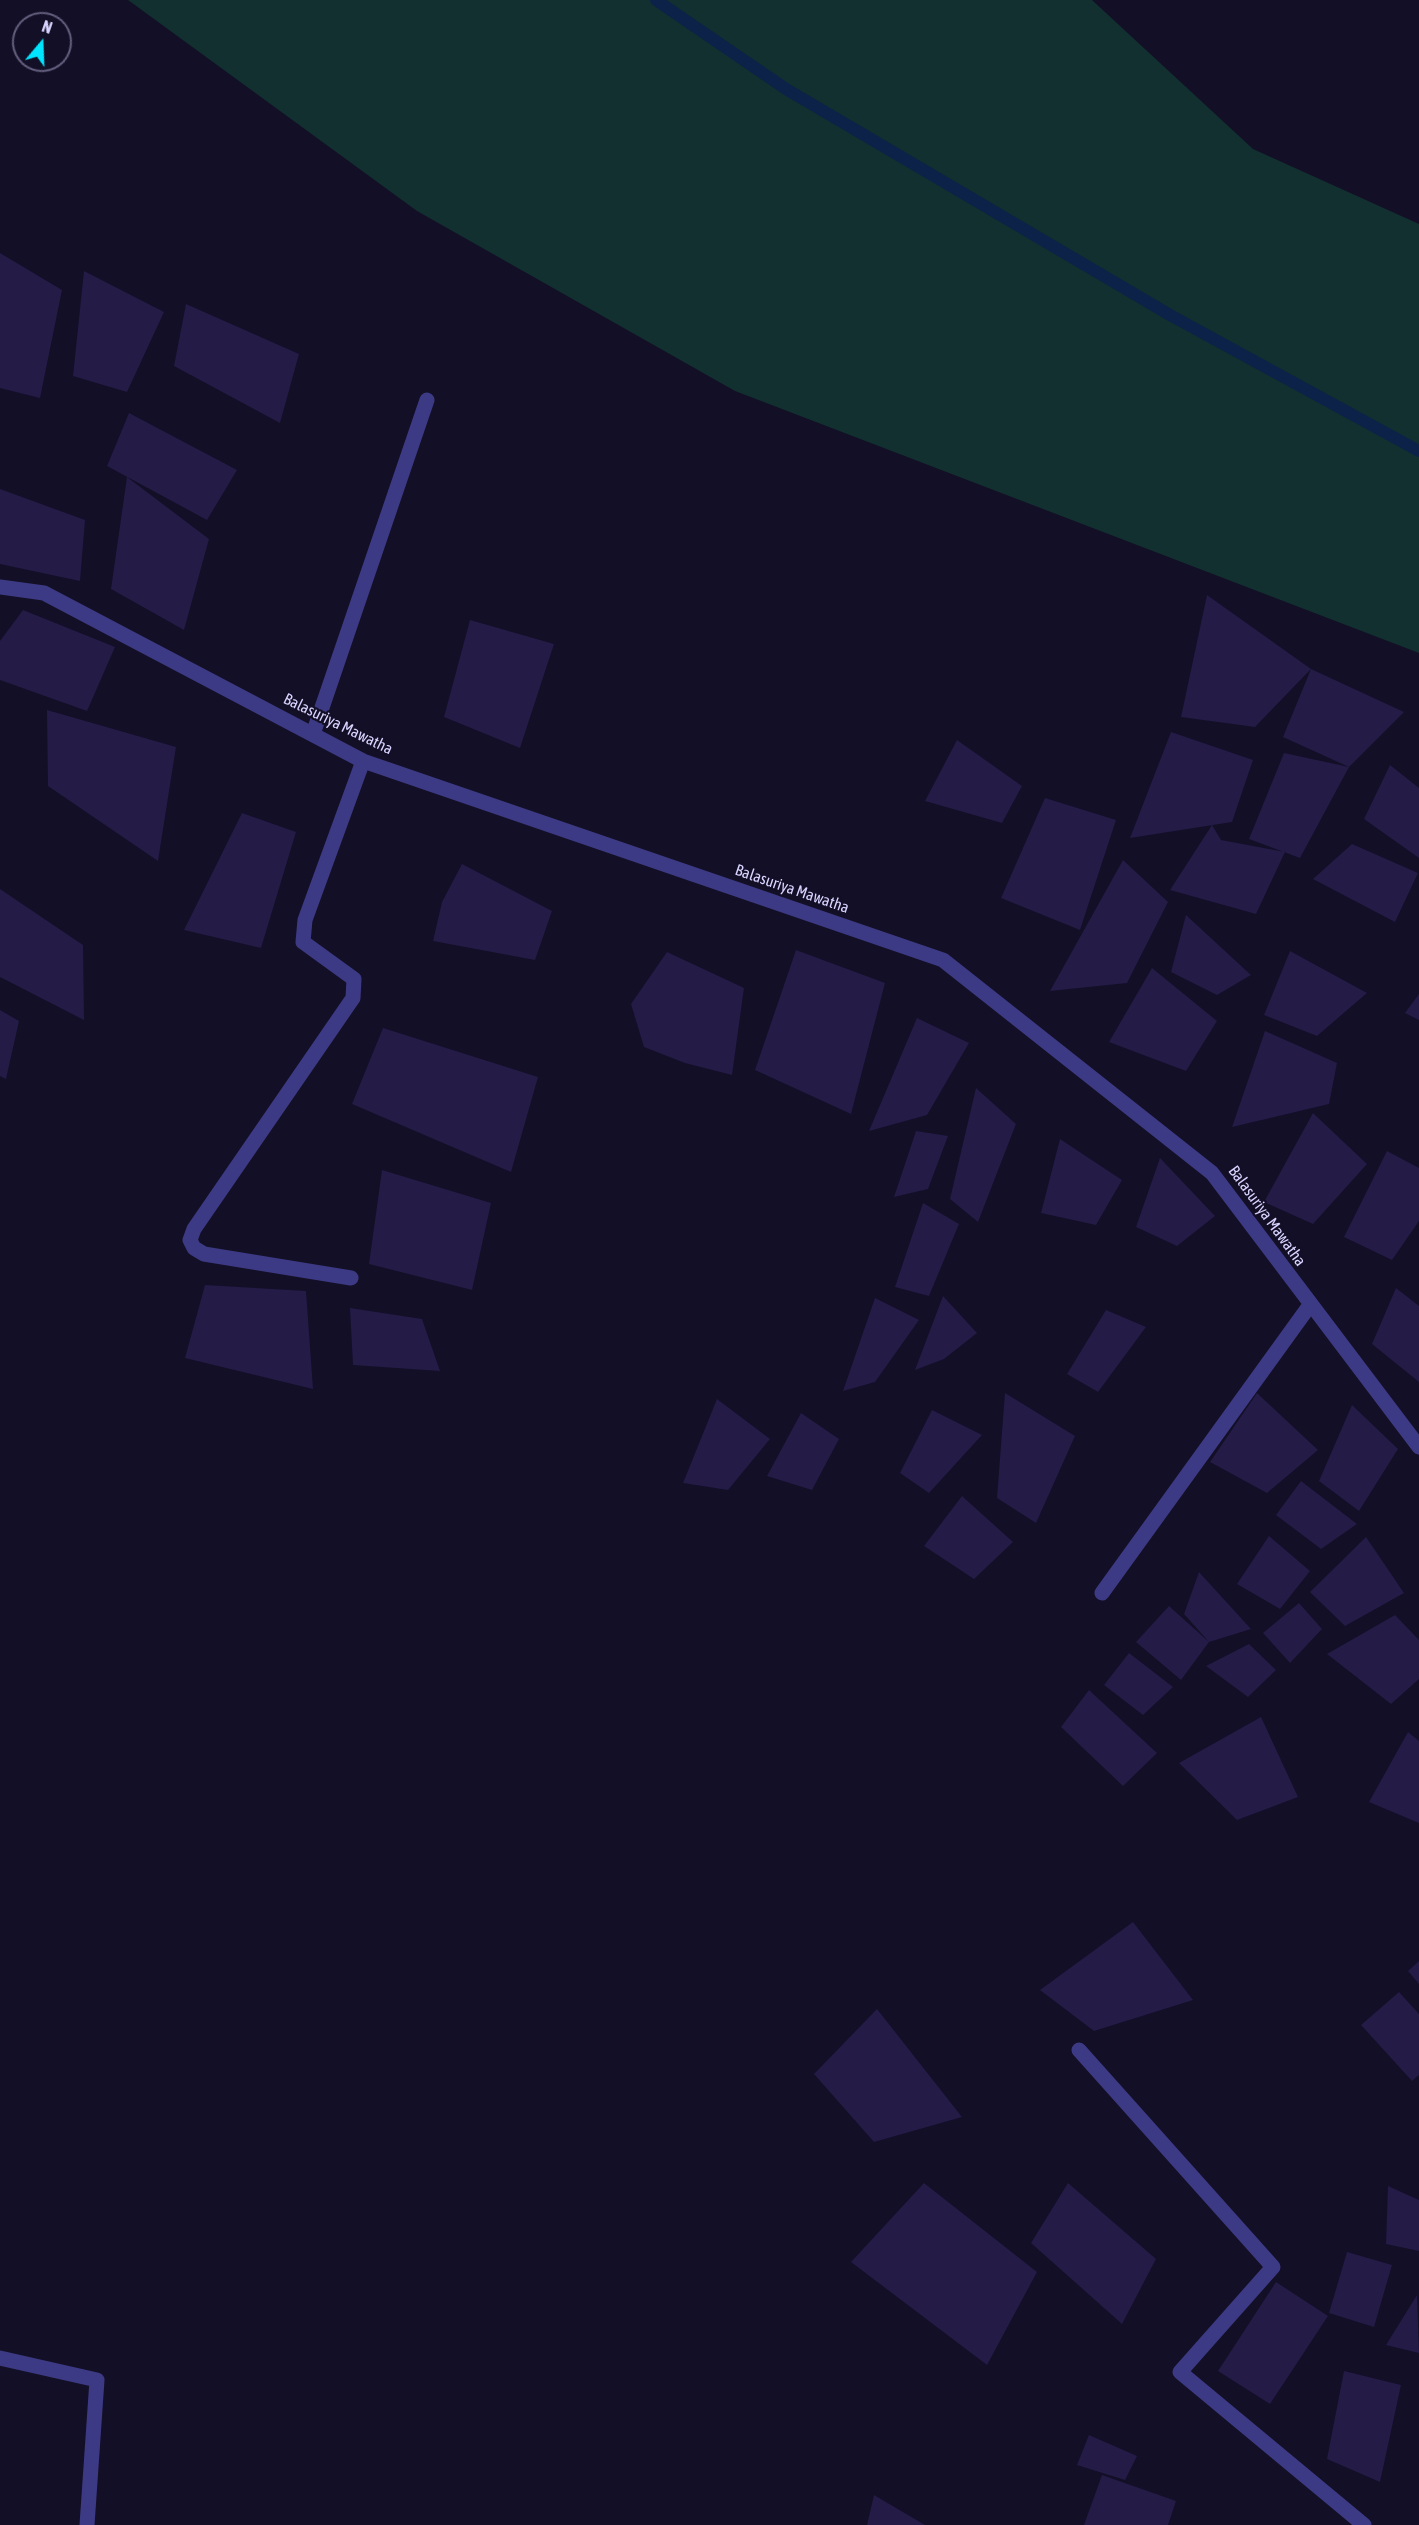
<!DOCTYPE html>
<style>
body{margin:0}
#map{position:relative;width:1419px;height:2525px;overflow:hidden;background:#130f26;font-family:"Asap Condensed",sans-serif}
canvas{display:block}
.north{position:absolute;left:12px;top:12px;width:60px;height:60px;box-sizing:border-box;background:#130f26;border:2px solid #625e7d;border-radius:50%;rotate:19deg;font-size:16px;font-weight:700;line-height:24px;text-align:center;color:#d9d4ff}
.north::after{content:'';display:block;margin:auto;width:21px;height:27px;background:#00e5ff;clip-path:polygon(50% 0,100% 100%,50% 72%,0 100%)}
</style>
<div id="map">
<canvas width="1419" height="2525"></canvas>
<div class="north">N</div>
</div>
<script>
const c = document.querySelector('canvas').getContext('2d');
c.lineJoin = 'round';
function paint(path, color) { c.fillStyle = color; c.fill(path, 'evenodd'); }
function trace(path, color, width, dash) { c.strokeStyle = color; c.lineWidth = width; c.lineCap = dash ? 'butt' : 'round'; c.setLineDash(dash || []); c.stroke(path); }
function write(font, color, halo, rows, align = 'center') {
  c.font = font + ' "Asap Condensed",sans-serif'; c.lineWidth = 4.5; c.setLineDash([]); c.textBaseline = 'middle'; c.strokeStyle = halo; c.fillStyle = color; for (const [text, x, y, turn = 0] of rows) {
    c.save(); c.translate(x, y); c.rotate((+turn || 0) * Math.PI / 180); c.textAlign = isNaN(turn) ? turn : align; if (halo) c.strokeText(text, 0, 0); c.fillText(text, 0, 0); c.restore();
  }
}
const green = new Path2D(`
 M128,0H1092L1253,149L1419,224V653L735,391L417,211Z`);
const stream = new Path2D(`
 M656,0L786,89L1170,315L1419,451`);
const building = new Path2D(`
 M0,253L62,290L40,398L0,388Z
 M84,271L164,312L127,392L73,376Z
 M186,304L299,354L280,423L174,366Z
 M129,413L237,470L207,520L107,466Z
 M127,477L209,539L184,630L111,589Z
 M0,489L85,520L80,581L0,564Z
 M1207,595L1311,669L1255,727L1181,717Z
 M23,610L115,647L87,711L0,680V641Z
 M470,620L554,644L520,748L444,717Z
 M1311,669L1404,712L1349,767L1283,737Z
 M47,710L176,747L158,861L48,786Z
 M1171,732L1253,760L1232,822L1130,838Z
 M957,740L1022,786L1002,823L925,801Z
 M1284,753L1349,767L1300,858L1249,839Z
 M1390,765L1419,788V858L1364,819Z
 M1045,798L1116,820L1080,930L1001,898Z
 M242,813L296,832L261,948L184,930Z
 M1212,825L1221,840L1285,852L1256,914L1170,890Z
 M1352,844L1418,873L1395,922L1313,879Z
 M1123,860L1168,902L1127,983L1050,991Z
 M462,864L552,911L535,960L433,941L442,902Z
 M0,889L83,945L84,1020L0,977Z
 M1186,915L1251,975L1217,995L1171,972Z
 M796,950L885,983L851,1114L755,1070Z
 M1290,951L1367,993L1317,1036L1264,1015Z
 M667,952L744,988L732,1075L685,1063L644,1047L631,1004Z
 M1152,968L1217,1021L1186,1071L1109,1042Z
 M1419,994V1020L1405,1013Z
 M0,1010L19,1021L6,1079L0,1076Z
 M917,1018L969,1043L927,1115L869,1131Z
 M383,1028L538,1077L511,1172L352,1104Z
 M1265,1031L1337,1063L1329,1104L1232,1127Z
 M976,1088L1016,1124L978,1222L950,1199Z
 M1313,1113L1367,1164L1313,1224L1264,1202Z
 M916,1131L948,1136L928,1189L894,1197Z
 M1060,1139L1122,1180L1096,1225L1041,1213Z
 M1387,1151L1419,1168V1221L1392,1260L1344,1237Z
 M1160,1158L1215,1216L1177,1246L1136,1227Z
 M382,1170L491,1203L472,1290L369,1264Z
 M923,1203L959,1224L929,1296L895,1287Z
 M205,1285L306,1291L313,1389L185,1358Z
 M1396,1288L1419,1306V1382L1372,1344Z
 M943,1296L977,1333L944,1359L915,1370Z
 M875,1298L919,1320L875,1382L843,1391Z
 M350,1308L422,1319L440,1371L353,1365Z
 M1106,1310L1146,1327L1098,1392L1067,1374Z
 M1005,1393L1075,1436L1036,1523L997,1498Z
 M1257,1393L1318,1450L1267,1493L1210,1462Z
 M717,1399L770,1439L728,1490L683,1483Z
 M1352,1405L1398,1449L1359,1511L1319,1481Z
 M932,1410L982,1435L929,1493L900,1473Z
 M801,1413L839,1439L812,1490L767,1476Z
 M1301,1481L1357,1524L1321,1549L1276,1515Z
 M962,1496L1013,1542L974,1579L924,1546Z
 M1269,1536L1310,1571L1280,1609L1237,1584Z
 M1366,1537L1404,1593L1345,1626L1310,1592Z
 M1199,1572L1251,1629L1209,1642L1181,1680L1136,1642L1169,1606L1209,1642L1184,1614Z
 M1299,1603L1322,1629L1290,1663L1263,1633Z
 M1395,1615L1419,1640V1679L1391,1704L1327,1654Z
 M1249,1644L1276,1670L1248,1697L1206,1666Z
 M1129,1653L1173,1687L1143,1715L1104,1685Z
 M1089,1690L1157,1753L1123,1786L1061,1727Z
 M1261,1717L1298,1797L1237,1820L1179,1763Z
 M1408,1732L1419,1741V1823L1369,1802Z
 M1133,1922L1193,2000L1094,2031L1040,1990Z
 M1419,1961V1984L1408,1971Z
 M1399,1992L1419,2014V2075L1412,2081L1361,2025Z
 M877,2009L962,2117L874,2142L814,2074Z
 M924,2183L1037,2272L987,2365L851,2262Z
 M1068,2183L1156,2259L1122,2324L1031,2243Z
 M1388,2186L1419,2200V2251L1386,2244Z
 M1347,2252L1392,2265L1374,2327L1329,2313Z
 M1276,2282L1328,2316L1270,2404L1218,2371Z
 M1417,2295L1419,2353L1386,2345Z
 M1344,2371L1401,2385L1380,2482L1327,2459Z
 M1089,2435L1137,2456L1125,2480L1077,2465Z
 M1102,2475L1176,2501L1168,2525H1084Z
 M874,2495L925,2525H867Z`);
const minor = new Path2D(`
 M0,587L44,593L363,761L943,960L1212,1173L1419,1447
 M313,734L427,400
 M351,1278L204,1254L194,1248L190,1240L194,1229L353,998L354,979L303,942L305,920L363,761
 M1102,1593L1310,1305
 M1079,2050L1273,2267L1180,2372L1364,2525
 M0,2358L97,2380L87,2525`);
const streetNames = [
 ["Balasuriya Mawatha",338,724,26],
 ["Balasuriya Mawatha",792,889,19],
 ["Balasuriya Mawatha",1267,1216,54]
];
paint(green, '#12302f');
trace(stream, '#0c2248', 12);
paint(building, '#241b47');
trace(minor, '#3d3a85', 15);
write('16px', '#d9d4ff', '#130f26', streetNames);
</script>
